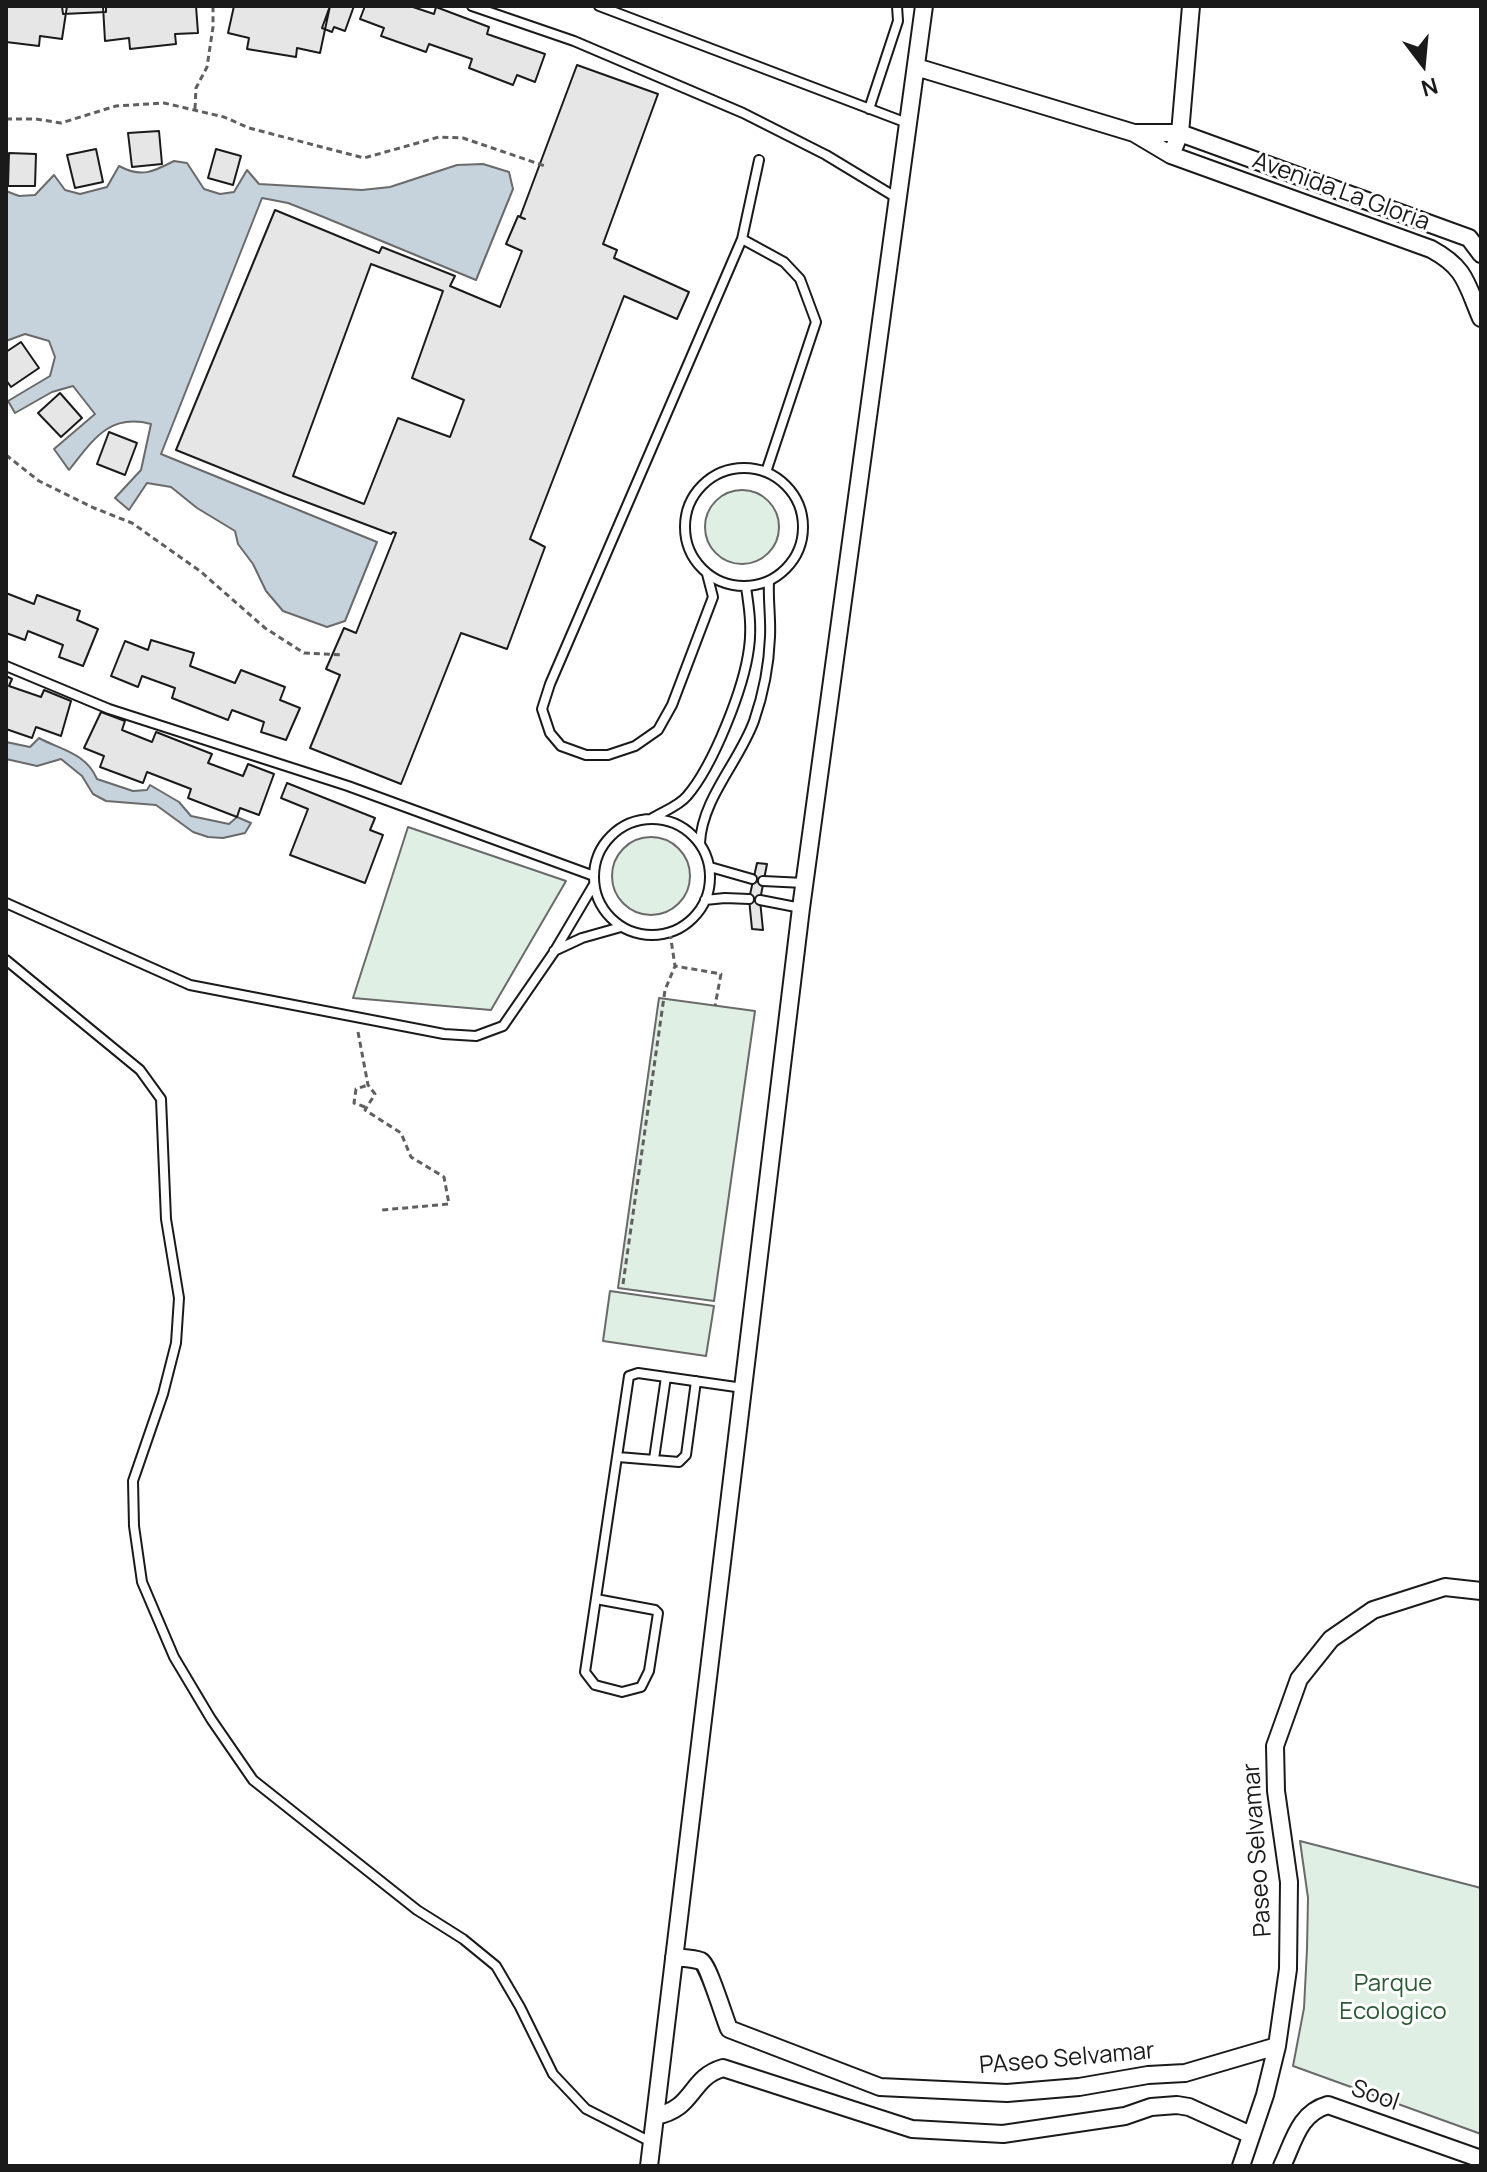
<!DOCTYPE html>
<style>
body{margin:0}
#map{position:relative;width:1487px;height:2172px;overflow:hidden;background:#fff;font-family:Manrope,sans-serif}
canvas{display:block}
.frame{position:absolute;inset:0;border:8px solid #1a1a1a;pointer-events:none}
.north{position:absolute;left:1383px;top:24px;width:80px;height:80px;-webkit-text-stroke:6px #fff;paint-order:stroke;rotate:164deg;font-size:22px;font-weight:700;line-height:32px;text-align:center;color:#1a1a1a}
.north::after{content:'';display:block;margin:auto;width:28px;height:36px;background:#1a1a1a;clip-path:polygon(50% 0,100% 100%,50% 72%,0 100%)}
</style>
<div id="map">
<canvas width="1487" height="2172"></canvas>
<div class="frame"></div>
<div class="north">N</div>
</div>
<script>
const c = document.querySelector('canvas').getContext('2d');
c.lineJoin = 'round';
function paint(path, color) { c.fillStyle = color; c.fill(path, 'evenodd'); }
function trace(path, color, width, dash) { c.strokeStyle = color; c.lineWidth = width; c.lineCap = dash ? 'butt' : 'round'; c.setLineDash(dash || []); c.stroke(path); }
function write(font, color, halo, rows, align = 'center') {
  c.font = font + ' Manrope,sans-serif'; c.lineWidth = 6; c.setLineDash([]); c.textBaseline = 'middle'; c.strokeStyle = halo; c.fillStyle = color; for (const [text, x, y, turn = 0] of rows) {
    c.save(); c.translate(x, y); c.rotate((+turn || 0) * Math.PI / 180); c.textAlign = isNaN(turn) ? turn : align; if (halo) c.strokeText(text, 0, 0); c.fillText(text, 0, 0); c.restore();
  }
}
const green = new Path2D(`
 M705 527a37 37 0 1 1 74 0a37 37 0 1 1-74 0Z
 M408,827L566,881L491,1010L353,998Z
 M612 876a39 39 0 1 1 78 0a39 39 0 1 1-78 0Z
 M659,998L755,1011L714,1301L618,1288Z
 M610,1291L714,1306L706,1356L603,1341Z
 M1300,1841L1481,1888V2134L1293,2066L1304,2008L1307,1949L1308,1898Z`);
const water = new Path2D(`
 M174,161L187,163L204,189L220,194L234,192L247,170L259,184L362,190L390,187L457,165L483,164L509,172L513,189L476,280L321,216L288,203L262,198L161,454L377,542L345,621L327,627L283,611L266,591L253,564L238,544L235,531L197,508L171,487L147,483L129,510L115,498L141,470L151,424C109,413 93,440 69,470L54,449L95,414L73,386L52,392L15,413L8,401L50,376L55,357L49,341L25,334L6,341V191L19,196L35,195L54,175L65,190L80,194L107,187L119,166C141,178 153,172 174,161Z
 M39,738C61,750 86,753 97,779L133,791L147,790L150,785L179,802L191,816L229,824L237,817L251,823L245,833L223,838L208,837L193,832L156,805L106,801L93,794L82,776L61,759L37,766L6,759V742L30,747Z`);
const building = new Path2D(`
 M6,6H67L62,39L40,36L39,46L6,42Z
 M62,6H106V12L63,14Z
 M103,6H196L198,33L175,34L176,44L130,49L129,38L105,41Z
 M234,6H330L320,53L297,48L296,57L247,49L249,38L228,33Z
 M330,6H354L345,31L334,27L332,32L322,28Z
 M365,6H410L434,14L436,7L489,27L487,34L545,54L535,82L517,75L513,85L469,68L472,59L429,44L426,52L381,36L384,28L360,19Z
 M577,65L658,94L603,244L617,250L614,258L689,292L677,319L624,296L530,539L545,547L507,649L461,633L401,784L310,748L340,675L326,669L344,628L356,633L396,533L393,532L391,534L285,494L176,450L275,210L379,253L382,247L455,276L450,286L500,307L522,251L506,244L518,216L525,219L520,217ZM371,264L443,291L412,378L464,400L450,437L398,418L364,504L293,476Z
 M159,131L162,164L132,167L128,133Z
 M96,149L103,182L75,188L67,155Z
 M216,149L241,156L233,185L208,178Z
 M9,153L36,154L35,186H8Z
 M21,342L39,368L11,387L6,380V352Z
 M60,393L82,418L61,437L38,413Z
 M109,432L137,443L125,475L97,464Z
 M6,593L34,604L37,595L80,611L77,620L98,629L83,666L59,657L63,645L28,631L25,640L6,633Z
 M151,640L194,653L190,666L235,683L241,670L285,687L280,700L300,708L286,740L261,732L264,722L232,710L228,720L172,698L175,688L142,676L138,687L111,676L125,641L148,650Z
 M6,676L12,679L9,686L41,697L44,690L71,701L61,736L36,727L32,738L6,729Z
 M101,712L125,721L122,730L152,742L156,732L212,754L208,763L243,776L248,764L274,774L259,815L240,808L237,817L188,798L191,789L147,772L143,783L100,767L104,756L84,748Z
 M287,783L375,818L370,830L383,835L365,883L290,855L308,809L281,798Z
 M757,863L767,864L760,900L763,930L752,929L749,899Z`);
const path = new Path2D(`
 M195,109L196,88L207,67L213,27V6
 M6,119H36L61,123L116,106L164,103L224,117L249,128L364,158L439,137L463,138L545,166
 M6,455L39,481L94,508L132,523L200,571L265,628L304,653L343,655
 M670,933L675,966L721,974L715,1006
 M358,1032L368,1085L375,1094L365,1110L401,1133L411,1157L444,1177L449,1204L382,1210
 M365,1107L354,1103L356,1089L368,1085
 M623,1284L665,990L675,966`);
const service = new Path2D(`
 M472,6L574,41L743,113L826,155L897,198
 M599,6L907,123
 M869,109L898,21L897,6
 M742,239L784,262L800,279L816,322L766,472
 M685 527a59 59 0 1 1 118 0a59 59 0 1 1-118 0Z
 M707,574L713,597L672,705L658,730L635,746L608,755H586L561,746L550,733L542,709L550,684L742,239L759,160
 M6,666L109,709L348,786L594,876
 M594 877a58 58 0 1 1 116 0a58 58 0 1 1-116 0Z
 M651,819C662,812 679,806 687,796C713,766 744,688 749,648C752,627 749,607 746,587
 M700,843C702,799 739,762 754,721C763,695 769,664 770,637C771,619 768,600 769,582
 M710,867L752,879
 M763,881L804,883
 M705,900L725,898L749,899
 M760,900L801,908
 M6,903L190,985L444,1034L476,1036L503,1026L554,952L593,886
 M554,951L582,938L621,927
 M6,960L140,1070L161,1099L166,1219L179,1298L176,1343L163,1394L133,1481L134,1526L142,1582L174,1657L211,1719L253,1780L417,1910L463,1939L496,1966L520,2007L553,2074L586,2109L651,2142
 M618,1457L679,1462L686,1455L696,1381
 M654,1459L666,1377
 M596,1599L655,1610L658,1613L649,1671L641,1687L622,1692L595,1685L585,1672C599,1573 615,1475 629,1376L638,1373L743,1388`);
const minor = new Path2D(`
 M916,67L1134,133L1171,155L1431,249C1466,268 1466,283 1481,318
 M1134,133H1180L1469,238L1481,254
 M1171,155L1180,133L1191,6
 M674,1957C682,1958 693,1958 701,1961C708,1964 724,2017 729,2029L880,2087L1007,2093L1079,2087L1148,2075L1185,2073L1277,2046
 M655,2116C695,2109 689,2078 723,2068L912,2129L1003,2134L1125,2116L1151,2107L1177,2105L1189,2107L1251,2135
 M649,2166L801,908L924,6
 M1241,2166L1265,2095L1277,2046L1288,1969L1289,1882L1276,1791L1275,1746L1299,1679L1331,1639L1373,1610L1445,1587L1481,1591
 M1282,2166C1294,2141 1299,2113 1328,2105L1481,2159`);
const streetNames = [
 ["Avenida La Gloria",1341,192,20],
 ["Paseo Selvamar",1258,1850,-94],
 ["PAseo Selvamar",1067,2059,-5],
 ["Sool",1375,2096,19]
];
const parkNames = [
 ["Parque",1393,1984],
 ["Ecologico",1393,2012]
];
paint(green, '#e0efe3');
trace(green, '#6a6a6a', 2);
paint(water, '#c6d2dc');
trace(water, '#6a6a6a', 2);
paint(building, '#e6e6e6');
trace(building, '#1a1a1a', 2);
trace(service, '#1a1a1a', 12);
trace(minor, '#1a1a1a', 20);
trace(path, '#5f5f5f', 3, [6, 4]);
trace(service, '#fff', 8);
trace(minor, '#fff', 16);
write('24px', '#1a1a1a', '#fff', streetNames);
write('24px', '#2b5a34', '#fff', parkNames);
</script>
